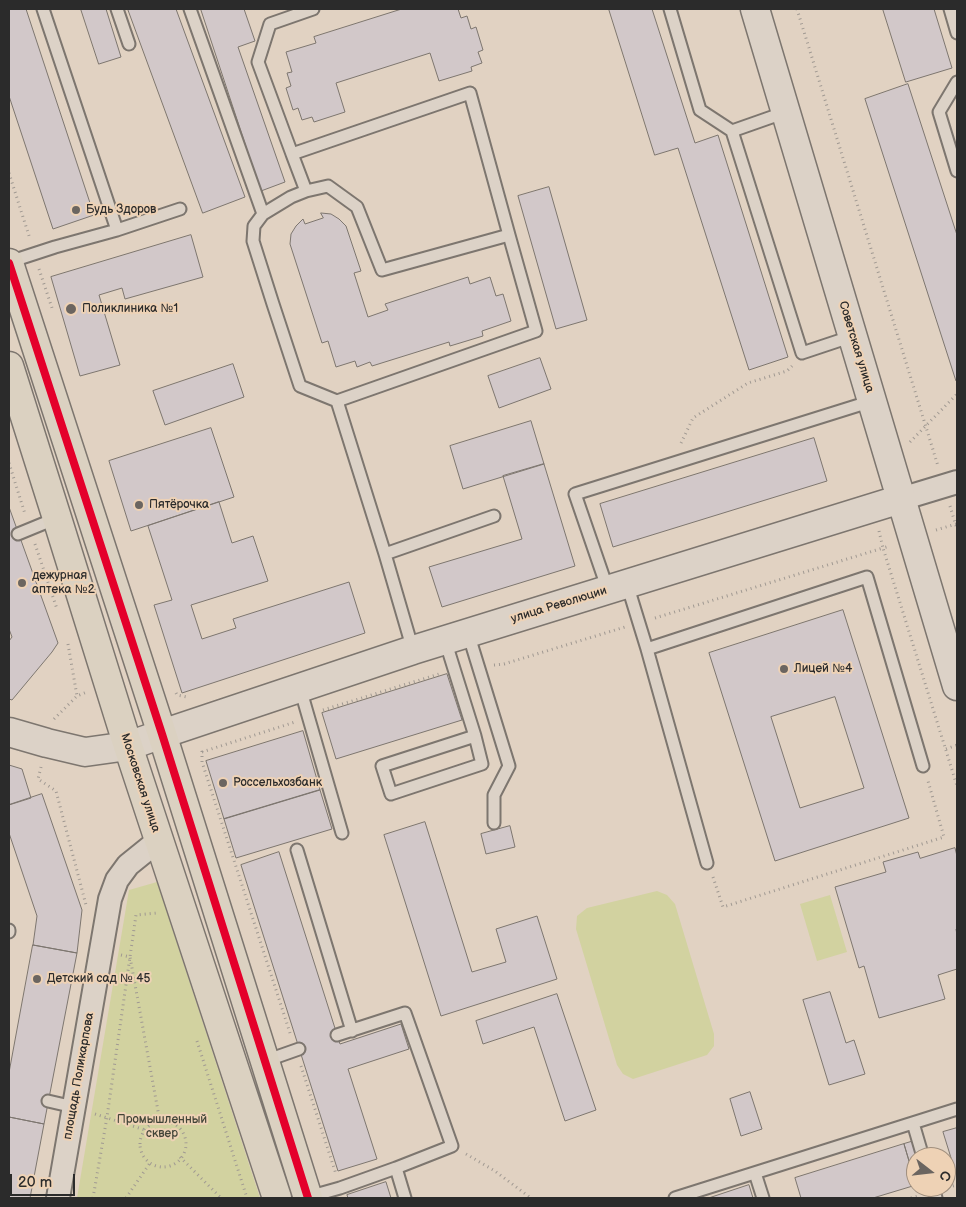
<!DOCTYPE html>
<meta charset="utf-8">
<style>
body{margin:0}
#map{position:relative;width:966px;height:1207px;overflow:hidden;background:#e1d2c2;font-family:"Balsamiq Sans",sans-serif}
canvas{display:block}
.frame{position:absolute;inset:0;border:10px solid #2b2b2b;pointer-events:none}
.north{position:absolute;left:906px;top:1147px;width:50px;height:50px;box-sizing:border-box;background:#eed2b5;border:1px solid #a08f7e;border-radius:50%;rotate:106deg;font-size:14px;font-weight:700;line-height:20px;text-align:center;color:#2b2b2b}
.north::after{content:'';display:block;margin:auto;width:18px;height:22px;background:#6b6560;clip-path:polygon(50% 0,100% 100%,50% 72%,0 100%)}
.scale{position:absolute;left:10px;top:1174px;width:65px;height:22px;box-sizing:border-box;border:2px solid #2b2b2b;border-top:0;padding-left:6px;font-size:15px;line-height:18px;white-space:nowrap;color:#2b2b2b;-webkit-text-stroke:4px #eed2b5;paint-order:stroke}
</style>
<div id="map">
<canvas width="966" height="1207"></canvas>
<div class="frame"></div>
<div class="north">С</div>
<div class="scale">20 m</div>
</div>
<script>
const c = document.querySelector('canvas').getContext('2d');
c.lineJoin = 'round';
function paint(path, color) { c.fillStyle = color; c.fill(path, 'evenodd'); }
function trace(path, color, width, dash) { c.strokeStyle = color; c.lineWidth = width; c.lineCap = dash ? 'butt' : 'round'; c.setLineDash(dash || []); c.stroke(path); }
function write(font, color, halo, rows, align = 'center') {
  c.font = font + ' "Balsamiq Sans",sans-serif'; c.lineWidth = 4; c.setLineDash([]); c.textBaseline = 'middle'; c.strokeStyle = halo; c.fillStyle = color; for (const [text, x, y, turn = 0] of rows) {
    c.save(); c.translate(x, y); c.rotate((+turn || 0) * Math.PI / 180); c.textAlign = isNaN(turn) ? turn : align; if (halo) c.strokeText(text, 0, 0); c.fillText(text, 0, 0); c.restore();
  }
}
const green = new Path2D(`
 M157,882L260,1198H77L129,890Z
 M657,891L667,895L675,904L714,1034V1046L707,1055L633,1079L623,1074L617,1065L576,929L577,916L587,908Z
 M830,895L847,952L817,961L800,904Z`);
const building = new Path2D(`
 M9,9H26L94,215L53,229L9,96Z
 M81,9H106L121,57L99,64Z
 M128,9H176L245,197L203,213Z
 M201,9H244L255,41L238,47L285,182L261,191Z
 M402,9H458L461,18L467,16L471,29L476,27L483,50L478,52L482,63L471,67L472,71L439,81L430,53L336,83L345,112L314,122L312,117L302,120L298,108L293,110L286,88L291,86L287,73L292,72L286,52L316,43L314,37Z
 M609,9H652L695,143L718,135L788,357L749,370L678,148L655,155Z
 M883,9H934L952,68L906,82Z
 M908,84L957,235V380L956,381L865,99Z
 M549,187L587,320L556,329L518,196Z
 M321,213L331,214L339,219L346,226L361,271L354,273L368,317L388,310L385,304L468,277L470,284L490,277L496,296L503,294L511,321L482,331L483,336L450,346L449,342L372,366L370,362L357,367L355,361L336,367L328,341L322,343L290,244L291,234L296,226L303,219L305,224L323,218Z
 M191,235L203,277L125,299L122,288L99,295L120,365L80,376L51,277Z
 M540,358L551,389L499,408L488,376Z
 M233,364L244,397L165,425L153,391Z
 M531,421L544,464L463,489L450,446Z
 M211,428L234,497L131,531L109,461Z
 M814,438L827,481L613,547L600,504Z
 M544,464L575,566L442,607L429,567L522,539L503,476Z
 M219,502L232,543L253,536L268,581L191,605L202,639L236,628L233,619L349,582L365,633L182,693L154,605L172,600L148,526Z
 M9,507L58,643L52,652L12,700L9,699V641L12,637L9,629Z
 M843,610L909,818L775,861L709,653ZM835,697L864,788L800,808L771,717Z
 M447,674L462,720L336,759L322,713Z
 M303,731L320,790L224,819L206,761Z
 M9,765L22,769L31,798L9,805Z
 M320,790L332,829L236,858L224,819Z
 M42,794L82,910L77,953L33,945L37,916L9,833V805Z
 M425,822L472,972L506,962L496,929L537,916L557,979L441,1016L384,835Z
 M510,826L515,847L486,854L481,834Z
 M955,848L957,856V929H956L957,935V969L938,975L945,999L879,1018L864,966L859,968L835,887L886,872L883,862L918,852L920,858Z
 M279,852L340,1044L401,1024L409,1049L348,1069L377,1159L338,1171L241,865Z
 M33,945L77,953L44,1124L9,1117V1073Z
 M830,992L846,1043L854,1040L865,1074L829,1085L803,1000Z
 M557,994L596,1110L565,1121L534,1027L483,1044L476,1021Z
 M750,1092L762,1129L741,1136L730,1099Z
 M9,1117L44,1124L30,1198H9Z
 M957,1128V1174H956L943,1132Z
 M914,1141L919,1157H916V1184L904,1144Z
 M904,1144L916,1185L873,1198H801L795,1178Z
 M386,1182L391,1198H348L347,1195Z
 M749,1185L753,1198H709Z`);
const path = new Path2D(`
 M797,9L938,466
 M9,173L30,239
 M39,269L53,311
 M910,442L957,394
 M681,443L693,418L748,383L787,371L792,366
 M9,463L25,514
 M950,506L957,529
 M936,530L956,524
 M879,531L883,548L890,546
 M35,544L57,609
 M655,618L883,548L957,786
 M68,644L77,696
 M494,665L504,664L625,627
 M176,693L177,695L187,697
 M323,710L439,674
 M54,719L77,696L87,692
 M946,749L957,745
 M202,751V762L291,1036
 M202,752L295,722
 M41,767L38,779L56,791L86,905
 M713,877L723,907L944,837L928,781
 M121,955L130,957L160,1122
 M197,1041L247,1198
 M301,1066L336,1174
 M95,1114L145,1130
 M140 1144a23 23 0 1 1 46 0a23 23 0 1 1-46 0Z
 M466,1154L495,1171L531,1198
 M180,1157L221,1198
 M948,1187L957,1185
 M93,1198L107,1117L136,915L157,913V914
 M126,1198L150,1163
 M911,1198L918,1196`);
const service = new Path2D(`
 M43,9L117,230L180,209
 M117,9L129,44
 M190,9L263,214
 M670,9L700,110L732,131L802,353L853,336
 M950,9L957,33
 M957,82L939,112L957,171
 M732,131L786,112
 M292,154L258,62L270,24L313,9
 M306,191L328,186L357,207L382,270L509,235L536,331L337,401
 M9,262L55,247L117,230
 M18,534L57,518
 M385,554L494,516
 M627,584L647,649L707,863
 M608,590L575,494L872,401
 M468,633L509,766L494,795V823
 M445,640L475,736L382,766L391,794L482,764L475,736
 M647,649L867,577L923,766
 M413,650L385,554L337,401L300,386L273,304L253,241L254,226L263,214L291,197L306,191L292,154L470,93L509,235
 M300,688L342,833
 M297,850L352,1031
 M9,930V932
 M337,1035L405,1013L452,1146L396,1168
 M265,1061L299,1049
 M48,1101L74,1107
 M913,1123L923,1157
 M755,1173L763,1198
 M933,1187L936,1198
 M308,1197L340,1188L396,1168L405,1198
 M675,1198L957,1109`);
const minor = new Path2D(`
 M901,499L957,482
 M58,1198L110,899L117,880L128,865L159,840`);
const tertiary = new Path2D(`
 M755,9L957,686
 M162,734L413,650L901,499`);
const secondary = new Path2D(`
 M9,732L47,743L85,752L128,746L162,734`);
const primary = new Path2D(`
 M9,263L162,734L308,1198
 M9,366L57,518L128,746L277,1198`);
const bus1 = new Path2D(`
 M9,263L162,734L308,1198`);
const markers = [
 [76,210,5,"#6b6560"],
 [71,309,6,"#6b6560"],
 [139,505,5,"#6b6560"],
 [22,583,5,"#6b6560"],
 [784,669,5,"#6b6560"],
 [223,783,5,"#6b6560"],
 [37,979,5,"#6b6560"]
];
const poiNames = [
 ["Будь Здоров",86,210],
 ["Поликлиника №1",82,309],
 ["Пятёрочка",149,505],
 ["дежурная",32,576],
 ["аптека №2",32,590],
 ["Лицей №4",794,669],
 ["Россельхозбанк",233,783],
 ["Детский сад № 45",47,979]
];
const streetNames = [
 ["Советская улица",856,347,73],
 ["улица Революции",559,605,-17],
 ["Московская улица",140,783,72],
 ["площадь Поликарпова",79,1076,-80]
];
const parkNames = [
 ["Промышленный",162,1120],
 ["сквер",162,1134]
];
paint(green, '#d2d2a0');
paint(building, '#d2c8c9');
trace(building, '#7d766f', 1);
trace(service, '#7d766f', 15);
trace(minor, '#7d766f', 26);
trace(tertiary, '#7d766f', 31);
trace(secondary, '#7d766f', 31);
trace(primary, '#7d766f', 31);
trace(path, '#a09992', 3, [1, 4]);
trace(service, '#dcd2c7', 11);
trace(minor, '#dcd2c7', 22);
trace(tertiary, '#dcd2c7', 28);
trace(secondary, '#dcd2c7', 28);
trace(primary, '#dbd1c1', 28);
trace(bus1, '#e4002b', 8);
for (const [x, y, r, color] of markers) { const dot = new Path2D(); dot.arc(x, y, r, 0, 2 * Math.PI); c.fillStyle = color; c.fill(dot); trace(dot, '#eed2b5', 2); }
write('12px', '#2b2b2b', '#eed2b5', poiNames, 'left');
write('12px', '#2b2b2b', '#eed2b5', streetNames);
write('12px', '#424438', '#eed2b5', parkNames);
</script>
